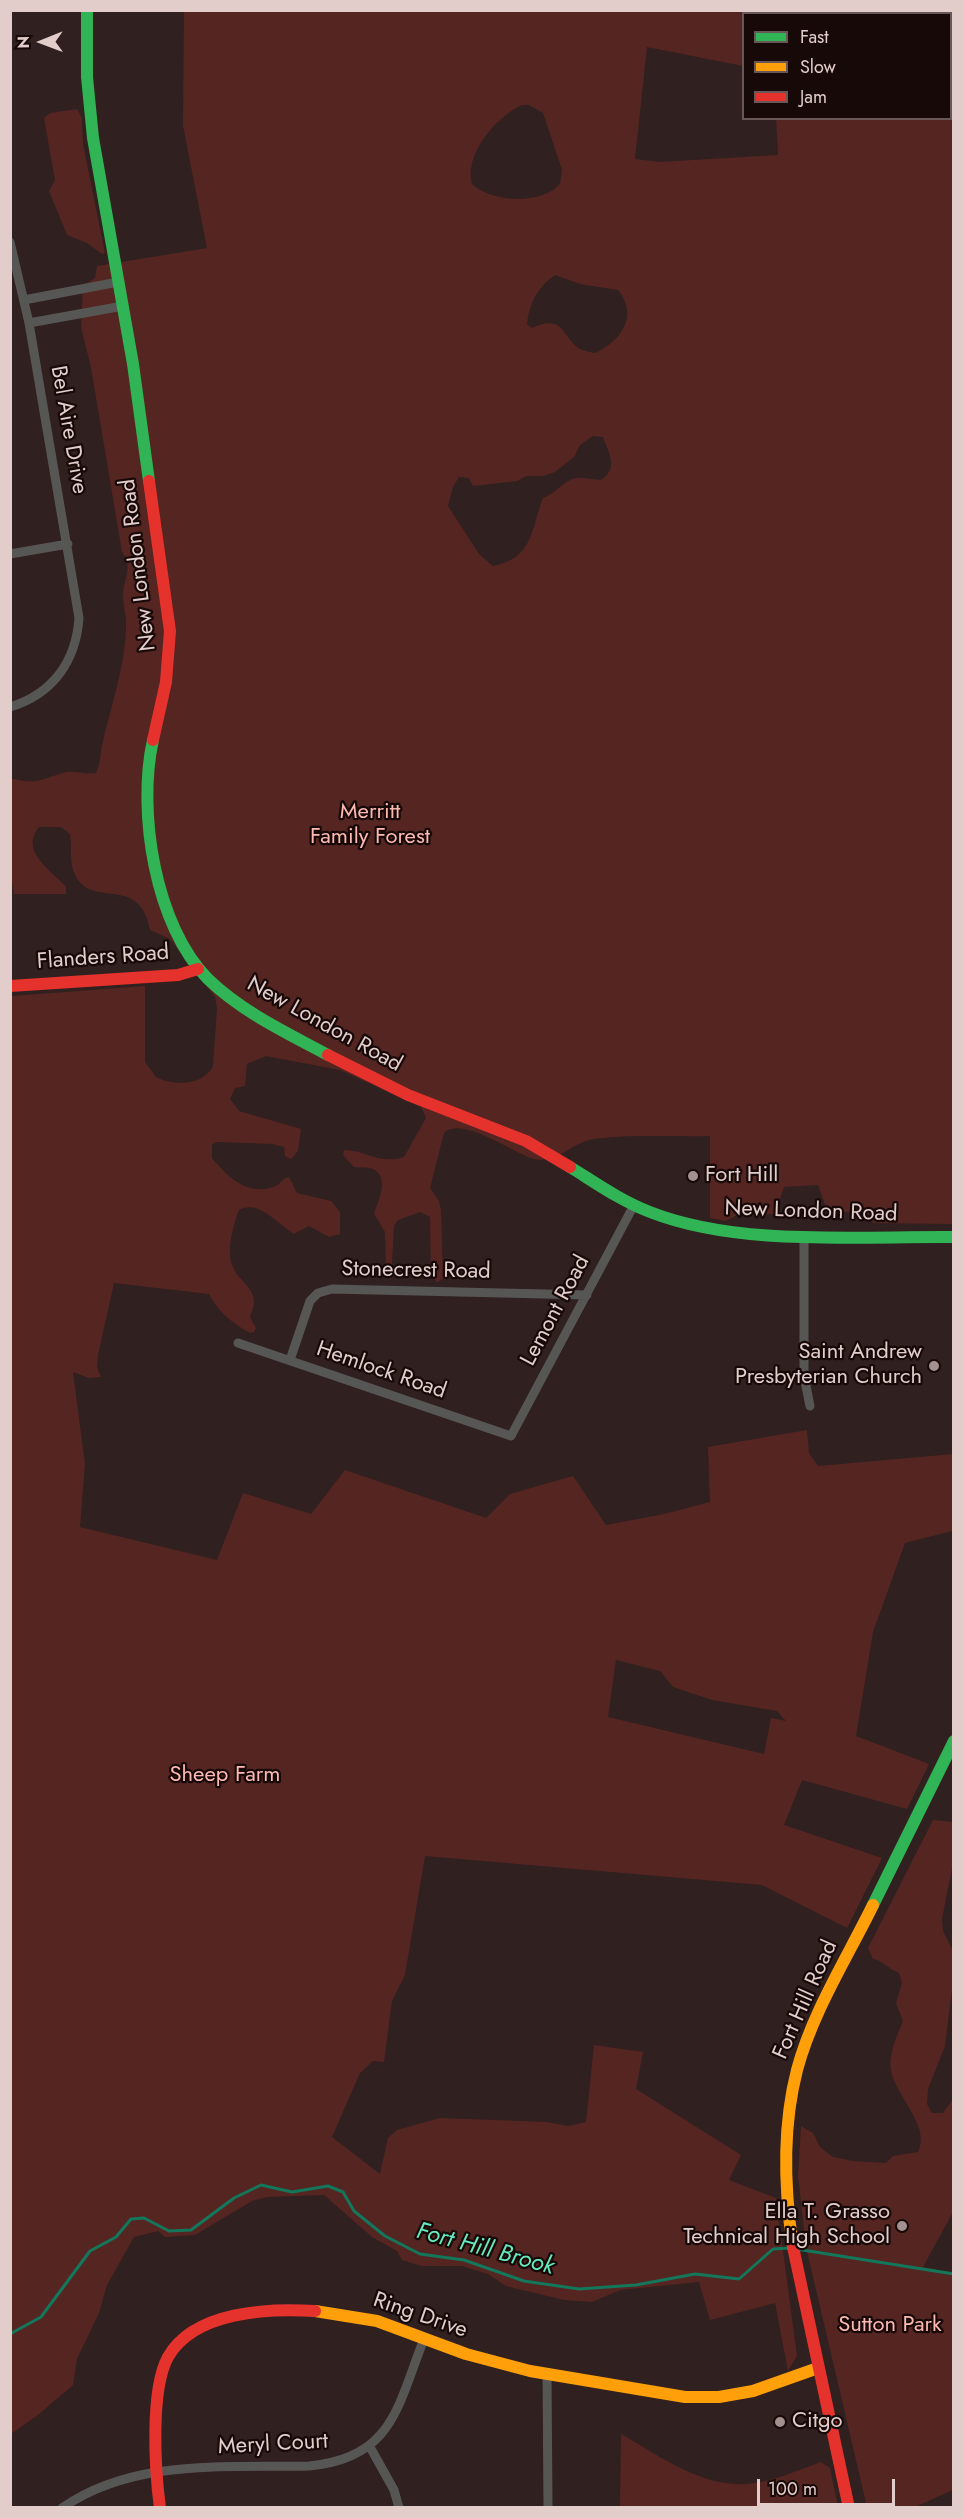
<!DOCTYPE html>
<style>
body{margin:0}
#map{position:relative;width:964px;height:2518px;overflow:hidden;background:#30201f;font-family:Jost,sans-serif}
canvas{display:block}
.frame{position:absolute;inset:0;border:12px solid #e2cdca;pointer-events:none}
.legend{position:absolute;left:742px;top:12px;width:210px;height:108px;box-sizing:border-box;background:#160908;border:2px solid #685756;margin:0;padding:8px 10px;list-style:none;font-size:18px;color:#e2cdca}
.legend li{display:flex;align-items:center;gap:12px;height:30px}
.legend b{width:30px;border:2px solid #685756}
.north{position:absolute;left:12px;top:12px;width:60px;height:60px;-webkit-text-stroke:4px #160908;paint-order:stroke;rotate:269deg;font-size:16px;font-weight:700;line-height:24px;text-align:center;color:#e2cdca}
.north::after{content:'';display:block;margin:auto;width:21px;height:27px;background:#e2cdca;clip-path:polygon(50% 0,100% 100%,50% 72%,0 100%)}
.scale{position:absolute;left:757px;top:2479px;width:138px;height:27px;box-sizing:border-box;border:3px solid #e2cdca;border-top:0;padding-left:8px;font-size:18px;line-height:21px;white-space:nowrap;color:#e2cdca;-webkit-text-stroke:4px #160908;paint-order:stroke}
</style>
<div id="map">
<canvas width="964" height="2518"></canvas>
<div class="frame"></div>
<ul class="legend">
<li><b style="height:8px;background:#30b455"></b>Fast</li>
<li><b style="height:8px;background:#ff9f0a"></b>Slow</li>
<li><b style="height:8px;background:#e5322d"></b>Jam</li>
</ul>
<div class="north">N</div>
<div class="scale">100 m</div>
</div>
<script>
const c = document.querySelector('canvas').getContext('2d');
c.lineJoin = 'round';
function paint(path, color) { c.fillStyle = color; c.fill(path, 'evenodd'); }
function trace(path, color, width, dash) { c.strokeStyle = color; c.lineWidth = width; c.lineCap = dash ? 'butt' : 'round'; c.setLineDash(dash || []); c.stroke(path); }
function write(font, color, halo, rows, align = 'center') {
  c.font = font + ' Jost,sans-serif'; c.lineWidth = 4.5; c.setLineDash([]); c.textBaseline = 'middle'; c.strokeStyle = halo; c.fillStyle = color; for (const [text, x, y, turn = 0] of rows) {
    c.save(); c.translate(x, y); c.rotate((+turn || 0) * Math.PI / 180); c.textAlign = isNaN(turn) ? turn : align; if (halo) c.strokeText(text, 0, 0); c.fillText(text, 0, 0); c.restore();
  }
}
const green = new Path2D(`
 M184,11H953V1224L873,1223L869,1214L827,1210L818,1185L784,1187L775,1214L737,1215L726,1221L710,1218V1136C672,1137 631,1134 594,1139C572,1142 558,1164 534,1159C514,1154 462,1115 444,1133L430,1188L439,1201L441,1210L443,1279L437,1282L431,1275L430,1217L420,1212L398,1220L394,1226L391,1281L386,1267L385,1232L374,1214C377,1203 391,1178 373,1169C368,1167 359,1168 354,1167L343,1155L344,1150C366,1150 379,1165 404,1157L426,1118L421,1107L340,1070L266,1056L247,1064L245,1086L235,1088L230,1099L239,1111L301,1129L298,1151L291,1159L285,1156L284,1147L272,1144L216,1142L212,1145V1158C228,1177 247,1196 273,1187C281,1185 281,1178 289,1177L297,1193L331,1201L340,1212V1234L329,1237L309,1226L294,1234C278,1224 258,1199 239,1210C234,1223 229,1241 230,1256C233,1285 265,1285 250,1317L256,1328L254,1332L250,1333C231,1322 219,1313 209,1294L114,1283L98,1355L97,1367L101,1377L89,1378L73,1372L85,1464L80,1527L217,1560L243,1493L311,1514L345,1470L486,1518L510,1494L573,1476L606,1525L664,1514L710,1502L708,1447L807,1430L809,1453L818,1466L953,1454L952,1531L905,1543L873,1632L856,1736L929,1764L907,1809L802,1780L784,1825L882,1858L847,1928L762,1885L425,1856L405,1975L392,2001L384,2062L373,2061L360,2073L332,2137L380,2174L388,2138L397,2130L440,2118L547,2122L568,2126L586,2122L594,2045L643,2052L636,2089L741,2155L729,2180L776,2198L797,2356L788,2371L775,2303L710,2320L699,2282L620,2290L592,2302L564,2300L506,2286L488,2274L462,2266H422L402,2260L397,2251L372,2237L324,2195L267,2197L252,2201L195,2235L165,2237L158,2231L134,2237L107,2285L99,2313L77,2359L73,2385L38,2415L11,2434V996L145,986V1062L156,1077C174,1086 203,1086 213,1066L217,1008L215,997L170,939L150,930C140,873 92,910 75,875C69,863 72,847 70,834L61,827H39C19,851 51,870 66,887V894H14L10,872V778C39,786 42,778 67,772C76,771 86,775 96,773C101,762 100,753 103,741C112,703 126,663 126,623C126,614 123,605 123,596C123,578 134,569 122,552L91,368L81,327L83,286L95,278L97,266L207,248L183,126ZM744,14H950V118L776,119L778,155L659,162L635,159L647,47L743,66ZM522,105H529L543,113L562,170L560,184C541,205 493,203 472,184C464,154 496,117 522,105ZM555,275L580,284L618,290C639,316 621,341 595,353C590,352 584,351 580,349C561,337 565,313 532,328L527,324C530,302 537,288 555,275ZM593,436L603,437C609,454 619,468 601,480C593,480 583,477 576,478C562,481 556,494 543,498C531,528 534,558 493,566L479,554L448,506L453,487L459,477L469,478L473,486L517,481L526,476H543L555,472L574,457L580,445ZM616,1660L660,1671L673,1687L712,1700L777,1711L786,1721L771,1718L764,1754L608,1717Z
 M77,109L82,118L83,144L105,253L102,254L87,243L67,235L49,191L55,180L44,118L50,113Z
 M933,1820L953,1822V1863L942,1919L943,1931L952,1949L953,1981L945,2046L928,2089L927,2104L932,2113H943L953,2099V2212L923,2267L953,2273V2490L915,2507H867L806,2247L798,2176L801,2126L813,2133L820,2147L833,2157L853,2161L886,2163L893,2156L918,2152C931,2125 895,2096 891,2070C888,2054 897,2036 903,2021L896,2003L902,1983L899,1973C888,1969 884,1961 873,1959L868,1948Z
 M621,2434C658,2455 701,2487 745,2484C770,2483 798,2470 821,2462L830,2468L838,2507H620Z`);
const stream = new Path2D(`
 M796,2249L954,2274
 M10,2334L41,2317L90,2251L116,2237L131,2219L144,2218L169,2231L191,2230L234,2198L261,2185L292,2192L328,2186L343,2192L354,2211L385,2236L420,2254L464,2260L524,2281L579,2289L636,2285L695,2274L739,2279L773,2249L790,2248`);
const street = new Path2D(`
 M10,242L29,323L79,618C76,661 53,694 10,707
 M24,300L118,282
 M29,323L123,306
 M10,554L68,544
 M804,1236V1376L810,1406
 M238,1343L511,1436L634,1205
 M290,1360L310,1301L318,1293L332,1289L587,1295
 M547,2373L548,2508
 M370,2447L394,2490L399,2508
 M62,2508C134,2458 226,2468 309,2466C393,2458 397,2407 424,2339`);
const fast = new Path2D(`
 M87,10V77L93,138L133,364L149,481
 M153,740C137,811 155,926 208,979C242,1012 287,1033 328,1055
 M570,1167C596,1183 621,1201 650,1212C739,1247 859,1236 954,1237
 M873,1905L954,1741`);
const slow = new Path2D(`
 M793,2247C784,2188 782,2128 797,2070C812,2013 847,1958 873,1905
 M315,2311L377,2321L466,2354L530,2371L685,2397H719L753,2391L818,2368`);
const jam = new Path2D(`
 M149,481L170,631L166,682L153,740
 M10,986L178,975L198,969
 M328,1055L408,1095L526,1141L570,1167
 M793,2247L849,2508
 M160,2508C155,2471 150,2390 168,2357C194,2311 269,2308 315,2311`);
const markers = [
 [693,1176,6,"#a4908e"],
 [934,1366,6,"#a4908e"],
 [902,2226,6,"#a4908e"],
 [780,2422,6,"#a4908e"]
];
const streetNames = [
 ["Bel Aire Drive",68,430,80],
 ["New London Road",139,565,-97],
 ["Flanders Road",103,958,-4],
 ["New London Road",324,1025,29],
 ["New London Road",811,1212,2],
 ["Stonecrest Road",416,1271,1],
 ["Lemont Road",556,1311,-62],
 ["Hemlock Road",381,1371,19],
 ["Fort Hill Road",806,2000,-66],
 ["Ring Drive",420,2316,19],
 ["Meryl Court",273,2445,-3]
];
const parkNames = [
 ["Merritt",370,813],
 ["Family Forest",370,838],
 ["Sheep Farm",225,1776],
 ["Sutton Park",890,2326]
];
const poiNames = [
 ["Fort Hill",705,1176],
 ["Saint Andrew",922,1353,"right"],
 ["Presbyterian Church",922,1378,"right"],
 ["Ella T. Grasso",890,2213,"right"],
 ["Technical High School",890,2238,"right"],
 ["Citgo",792,2422]
];
const waterNames = [
 ["Fort Hill Brook",485,2250,15]
];
paint(green, '#552521');
trace(stream, '#13775c', 3);
trace(street, '#565755', 9);
trace(fast, '#30b455', 12);
trace(slow, '#ff9f0a', 12);
trace(jam, '#e5322d', 12);
for (const [x, y, r, color] of markers) { const dot = new Path2D(); dot.arc(x, y, r, 0, 2 * Math.PI); c.fillStyle = color; c.fill(dot); trace(dot, '#160908', 2); }
write('22px', '#e2cdca', '#160908', streetNames);
write('22px', '#fdb9b1', '#160908', parkNames);
write('22px', '#e2cdca', '#160908', poiNames, 'left');
write('italic 24px', '#65eabf', '#160908', waterNames);
</script>
